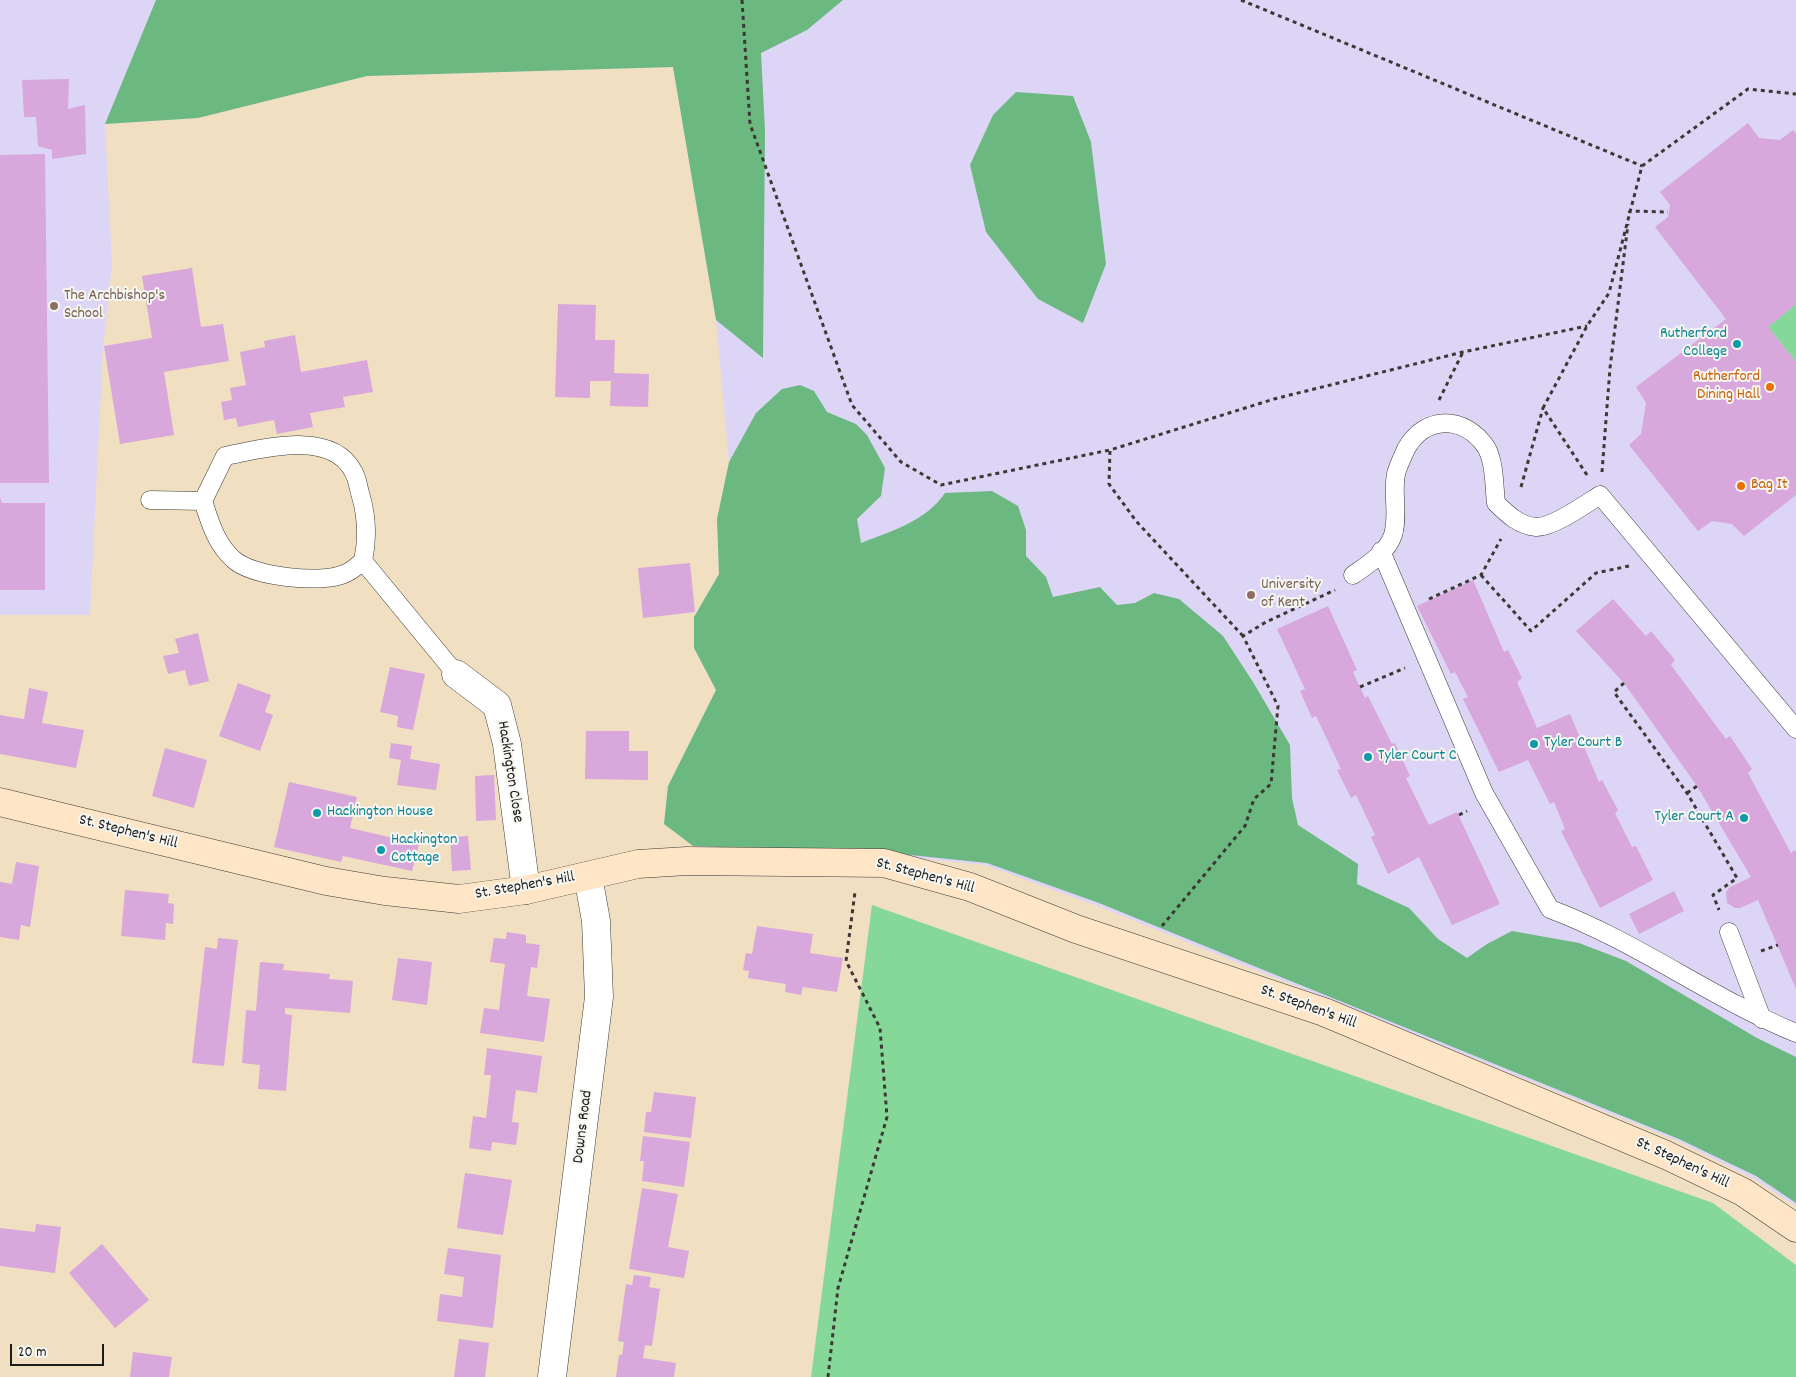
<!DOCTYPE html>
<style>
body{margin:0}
#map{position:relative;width:1796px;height:1377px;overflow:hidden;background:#f1dfc1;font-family:Dekko,sans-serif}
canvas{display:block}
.scale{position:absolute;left:10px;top:1344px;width:94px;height:22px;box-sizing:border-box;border:2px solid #1c1c1c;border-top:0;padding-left:6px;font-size:15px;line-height:18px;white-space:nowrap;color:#1c1c1c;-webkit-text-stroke:4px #f6f6f2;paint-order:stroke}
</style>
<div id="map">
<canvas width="1796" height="1377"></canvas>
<div class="scale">20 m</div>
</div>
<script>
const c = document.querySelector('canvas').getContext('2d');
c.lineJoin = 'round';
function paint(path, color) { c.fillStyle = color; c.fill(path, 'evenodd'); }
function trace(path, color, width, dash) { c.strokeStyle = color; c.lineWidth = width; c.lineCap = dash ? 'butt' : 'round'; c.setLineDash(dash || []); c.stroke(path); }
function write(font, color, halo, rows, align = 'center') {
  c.font = font + ' Dekko,sans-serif'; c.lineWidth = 4; c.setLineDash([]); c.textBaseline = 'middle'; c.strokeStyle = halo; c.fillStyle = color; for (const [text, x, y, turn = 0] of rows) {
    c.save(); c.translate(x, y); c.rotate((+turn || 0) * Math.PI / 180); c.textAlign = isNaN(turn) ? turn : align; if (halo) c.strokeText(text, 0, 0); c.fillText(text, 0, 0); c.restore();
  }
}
const built = new Path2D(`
 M0,0H1796V1206L1754,1179L1678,1141L1098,906L985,865L889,855L701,850L664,824L668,786L716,690L694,648V617L719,574L717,519L729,462L716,320L673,67L367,76L198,118L105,124L112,264L103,349L90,615H0Z`);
const green = new Path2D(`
 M1796,304V362L1768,327Z
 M872,905L1713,1203L1796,1265V1377H811Z`);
const forest = new Path2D(`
 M156,0H843L807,30L761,53L765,131L763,358L716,320L673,67L367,76L198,118L105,124Z
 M1016,92L1073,96L1091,142L1106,264L1083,323L1038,299L986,232L970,165L993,115Z
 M800,385L814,391L827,412L856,424L867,435L885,468L881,496L857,519L861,543C892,531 926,521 945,493L992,491L1018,506L1026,530V556L1046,577L1053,597L1100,587L1117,605L1135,603L1154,593L1179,599L1223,636L1253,682L1290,745L1292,798L1298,825L1358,864L1357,884L1409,908L1438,939L1467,958L1487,944L1512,931L1579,943L1626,961L1757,1038L1796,1057V1203L1756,1176L1679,1139L1099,903L987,863L891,853L693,846L664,824L668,786L716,690L694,648V617L719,574L717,519L729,462L756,413L782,389Z`);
const building = new Path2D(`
 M69,79L68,109L85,105L86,154L52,159V150L38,146L36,117H24L22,80Z
 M1748,123L1759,138L1780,140L1793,130L1796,134V304L1768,327L1796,362V495L1744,536L1732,524L1712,521L1698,531L1629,445L1641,434L1646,403L1636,387L1726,319L1655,227L1668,217L1670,205L1660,192Z
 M45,154L49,483H0V155Z
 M192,268L201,327L223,324L229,361L164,372L174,435L120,444L104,346L152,338L142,276Z
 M558,304L596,305L595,340H615L614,373L649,374L648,407L610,406L611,381H590V398L555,397Z
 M295,335L301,372L367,360L373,392L343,397L345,407L310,413L313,427L277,434L274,420L238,427L236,418L224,420L221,402L232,400L230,388L246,385L240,352L265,347L264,341Z
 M0,497L2,503H45V590H0Z
 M690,563L695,612L643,618L638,568Z
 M1473,580L1504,652L1508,650L1522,678L1517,682L1537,728L1570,714L1599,782L1602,780L1618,810L1615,813L1632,847L1636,846L1653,880L1600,908L1561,831L1565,829L1554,802L1550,804L1528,760L1499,772L1463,699L1468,697L1455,672L1451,674L1417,606Z
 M1613,599L1646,636L1651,631L1675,660L1671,665L1726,739L1730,736L1752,769L1748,773L1791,853L1795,850L1796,852V989L1758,900L1740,908H1735L1727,903L1726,892L1730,887L1751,877L1697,786L1624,683L1576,631Z
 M1328,606L1357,670L1353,672L1365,698L1368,696L1392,744L1395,743L1410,776L1406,778L1429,825L1457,812L1500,904L1452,925L1419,857L1388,874L1371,837L1375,835L1356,795L1351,798L1337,770L1341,769L1316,716L1312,718L1300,691L1305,689L1277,629Z
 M198,633L209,681L189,686L185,670L168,674L163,656L179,653L175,639Z
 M390,667L425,674L413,730L397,727L398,716L380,712Z
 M238,683L271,695L265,712L273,715L260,751L219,736Z
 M29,688L48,692L42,723L84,730L76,768L0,754V715L24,719Z
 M586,731H629V751H648V780L585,779Z
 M391,743L412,746L410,759L440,764L436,790L397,785L401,760L389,758Z
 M165,748L207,760L194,808L152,796Z
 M494,775L496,820L476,821L475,776Z
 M289,782L357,797L350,828L419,844L412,871L343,856L341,862L274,847Z
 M468,836L471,870L452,871L450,837Z
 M16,862L39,866L30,927L21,925L19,940L0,937V882L12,884Z
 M125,890L169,894L168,903L174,904L173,924L166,923L165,940L121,936Z
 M1674,891L1684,911L1639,934L1629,914Z
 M757,926L813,934L810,953L843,958L837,992L803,987L801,995L785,992L786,984L748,978L749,971L743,970L746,953L752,954Z
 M507,932L526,935V943L540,945L537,968L531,967L527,996L550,999L544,1042L480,1033L484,1008L499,1010L503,978L505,964L490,962L494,938L506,939Z
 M218,938L238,940L224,1066L192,1063L205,947L217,949Z
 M398,958L432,962L427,1005L392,1000Z
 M260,962L284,964L283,970L330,974L329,979L353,981L350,1013L285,1008V1014L292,1015L286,1091L258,1089L260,1065L242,1063L246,1010L256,1011Z
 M487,1048L542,1056L537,1093L516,1090L512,1122L519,1123L516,1145L492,1142L491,1151L469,1148L473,1116L486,1118L491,1075H484Z
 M654,1092L696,1097L691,1138L644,1132L646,1112H651Z
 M643,1136L690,1142L684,1187L642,1181L644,1161H640Z
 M465,1173L512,1180L503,1235L457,1228Z
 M642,1188L678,1194L668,1247L689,1251L684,1278L629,1269Z
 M36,1224L61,1227L55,1273L0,1266V1228L35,1232Z
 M102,1244L149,1300L115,1328L69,1273Z
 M448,1248L501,1255L493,1328L437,1321L440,1294L462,1297L464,1277L444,1274Z
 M634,1275L651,1277L649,1287L660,1289L652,1346L645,1345L643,1358L676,1363L674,1377H616L619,1355H622L624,1342L618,1341L626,1284L632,1285Z
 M459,1339L489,1343L485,1377H454Z
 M133,1352L172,1357L169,1377H130Z`);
const path = new Path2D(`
 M742,0L750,124L852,405L901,462L941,485L1110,450
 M1241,0L1642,166
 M1629,213L1630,211L1668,212
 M1439,400L1463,352
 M1602,472L1610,368L1628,224
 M1587,475L1543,408L1587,326L1609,293L1642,166L1748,89L1796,94
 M1521,487L1543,408
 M1481,575L1531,631L1596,573L1629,566
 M1429,599L1481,575L1501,539
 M1243,636L1136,521L1109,484L1110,450L1274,399L1463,352L1587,326
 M1624,683L1614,692L1687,793L1737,878L1713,895L1719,910
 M1360,687L1405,668
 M1687,793L1697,786
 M1459,815L1467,811
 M1162,926L1245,826L1254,799L1271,784L1278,706L1243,636L1266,622L1335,590
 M1761,951L1778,945
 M828,1377L838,1288L887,1117L880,1028L846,961L855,892`);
const lane = new Path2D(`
 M150,500L203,501L225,456C262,449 331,429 353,471C357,477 358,486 360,493C367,516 368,538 363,561L456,674
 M203,501C210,522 216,544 233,559C252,577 321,584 344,574C351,572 358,565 363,561
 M1381,551L1484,793L1550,909C1636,941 1711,998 1796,1033
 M1353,575C1367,565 1387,553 1393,535C1399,515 1392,494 1396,474C1398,466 1403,456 1406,449C1425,415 1464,415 1486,447C1495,462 1494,487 1496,503C1507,514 1520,526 1536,527C1552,528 1586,504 1600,495L1796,729
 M1729,932L1762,1019`);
const street = new Path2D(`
 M456,674L497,705L507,744L526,890
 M552,1377L599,997L596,921L588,876`);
const secondary = new Path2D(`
 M0,802L326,881L385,891L459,899L526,890L638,864L687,861L884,863L970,887L1076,929L1324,1012L1666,1155L1743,1192L1796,1228`);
const markers = [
 [54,306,5,"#8d6e63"],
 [1737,344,5,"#0f9aa8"],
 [1770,387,5,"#e8710a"],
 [1741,486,5,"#e8710a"],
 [1251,595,5,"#8d6e63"],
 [1534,744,5,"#0f9aa8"],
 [1368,757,5,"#0f9aa8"],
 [317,813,5,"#0f9aa8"],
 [1744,818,5,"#0f9aa8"],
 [381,850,5,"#0f9aa8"]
];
const educationNames = [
 ["The Archbishop's",64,297],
 ["School",64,315],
 ["University",1261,586],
 ["of Kent",1261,604]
];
const cultureNames = [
 ["Rutherford",1727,335,"right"],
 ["College",1727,353,"right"],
 ["Tyler Court B",1544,744],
 ["Tyler Court C",1378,757],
 ["Hackington House",327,813],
 ["Tyler Court A",1734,818,"right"],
 ["Hackington",391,841],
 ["Cottage",391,859]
];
const foodNames = [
 ["Rutherford",1760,378],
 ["Dining Hall",1760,396],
 ["Bag It",1751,486,"left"]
];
const streetNames = [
 ["Hackington Close",509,772,81],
 ["St. Stephen's Hill",128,833,14],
 ["St. Stephen's Hill",925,877,15],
 ["St. Stephen's Hill",525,887,-10],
 ["St. Stephen's Hill",1308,1008,20],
 ["Downs Road",584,1127,-83],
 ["St. Stephen's Hill",1682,1164,25]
];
paint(built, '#ddd5f6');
paint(green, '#86d899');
paint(forest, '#6cb881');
paint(building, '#d8a7dc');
trace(lane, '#3c3935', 19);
trace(street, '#3c3935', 29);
trace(secondary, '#3c3935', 29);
trace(path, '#3c3935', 3, [4, 4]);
trace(lane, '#fff', 18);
trace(street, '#fff', 28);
trace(secondary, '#fde5c5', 28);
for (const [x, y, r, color] of markers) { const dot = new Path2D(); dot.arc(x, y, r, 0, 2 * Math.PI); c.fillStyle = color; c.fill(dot); trace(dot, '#f6f6f2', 2); }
write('16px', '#785e54', '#f6f6f2', educationNames, 'left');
write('16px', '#0d838f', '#f6f6f2', cultureNames, 'left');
write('16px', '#c56008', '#f6f6f2', foodNames, 'right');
write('16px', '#1c1c1c', '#f6f6f2', streetNames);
</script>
